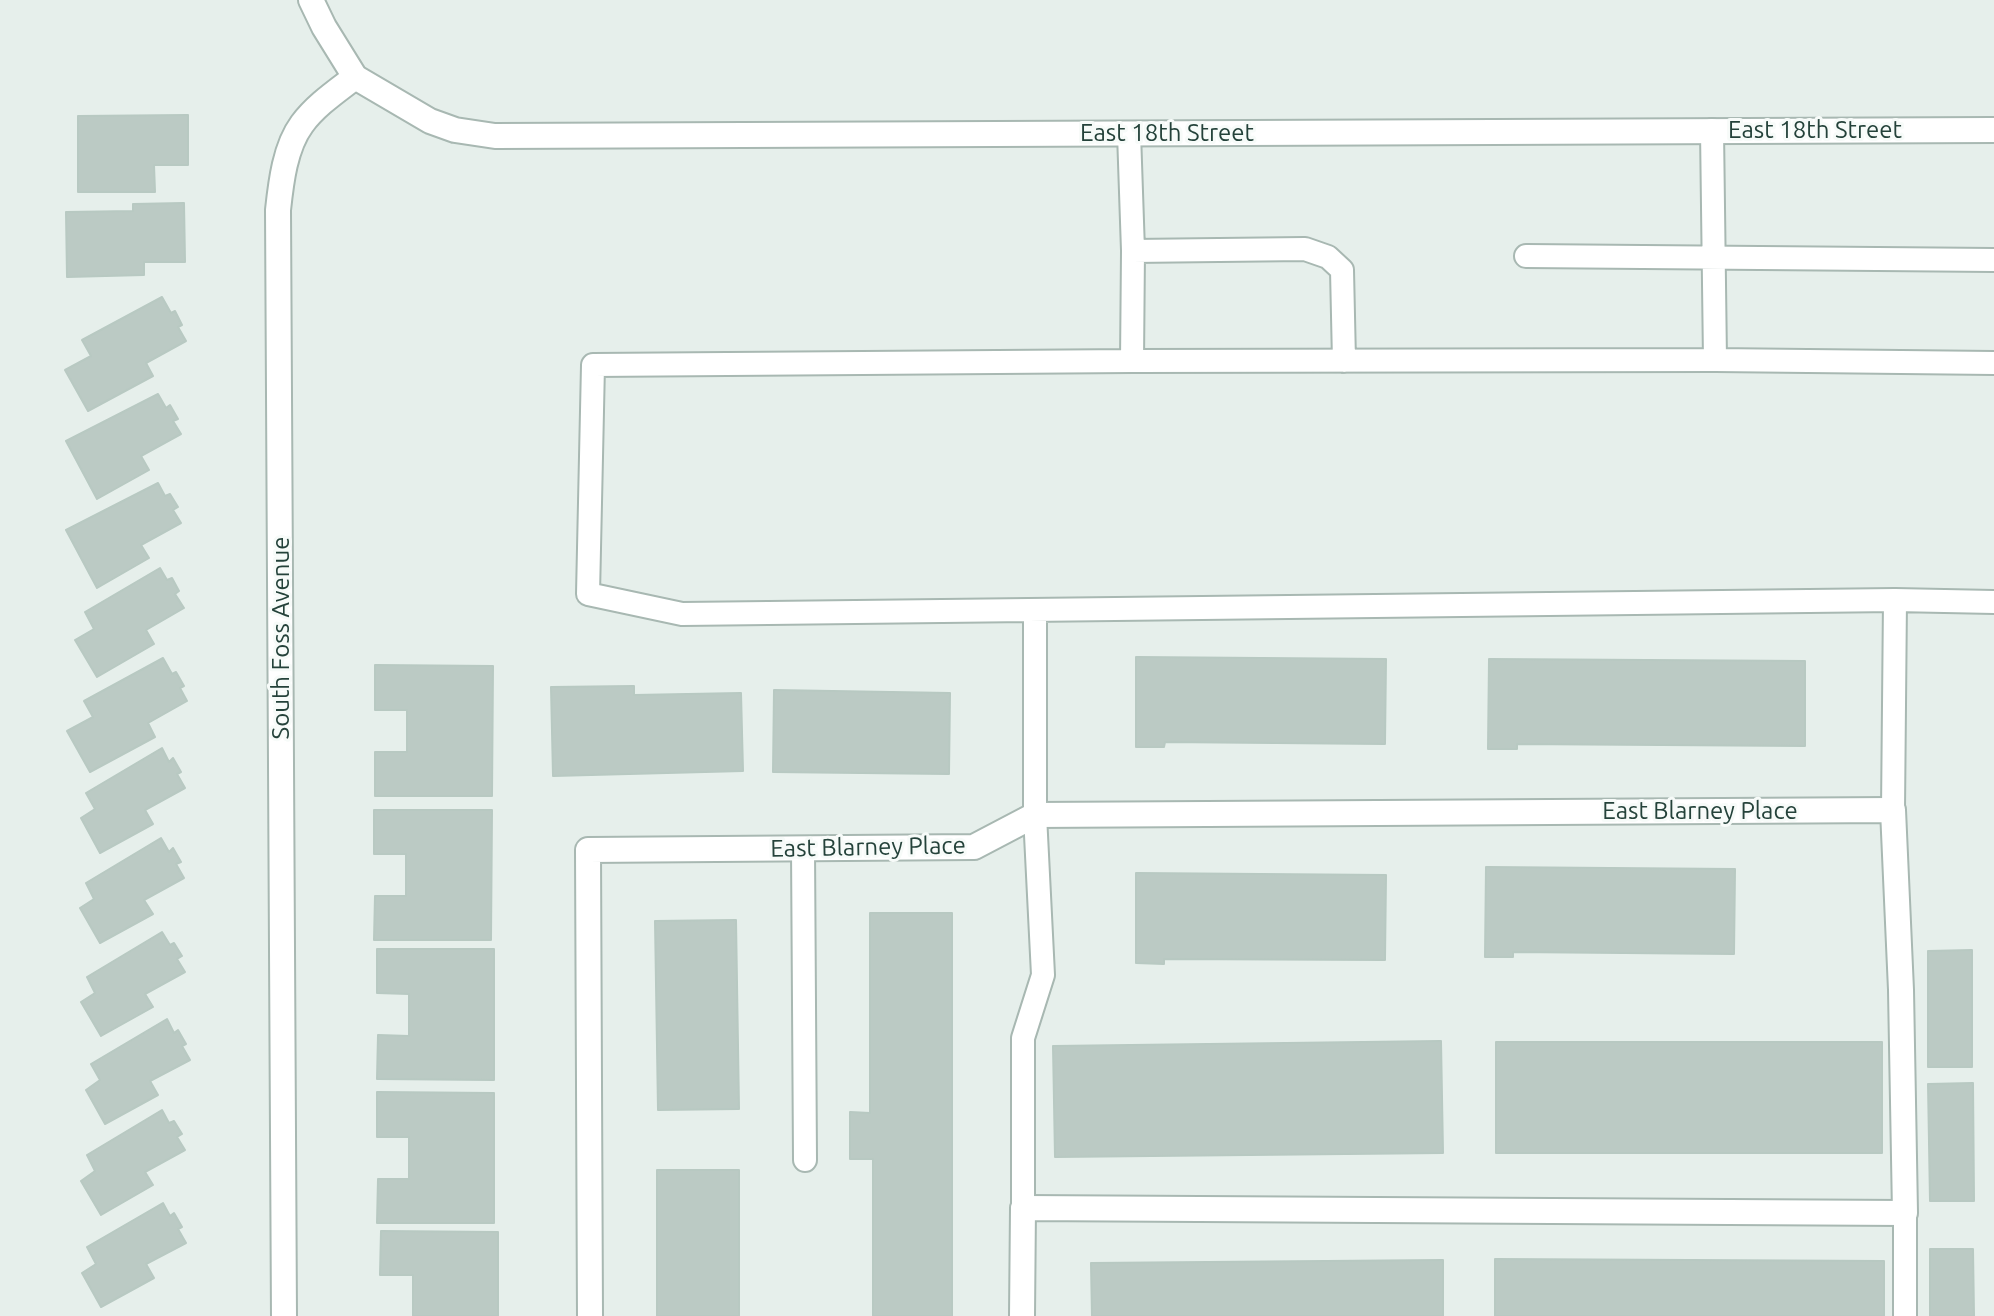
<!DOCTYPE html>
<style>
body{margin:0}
canvas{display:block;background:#e6efeb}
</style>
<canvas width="1994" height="1316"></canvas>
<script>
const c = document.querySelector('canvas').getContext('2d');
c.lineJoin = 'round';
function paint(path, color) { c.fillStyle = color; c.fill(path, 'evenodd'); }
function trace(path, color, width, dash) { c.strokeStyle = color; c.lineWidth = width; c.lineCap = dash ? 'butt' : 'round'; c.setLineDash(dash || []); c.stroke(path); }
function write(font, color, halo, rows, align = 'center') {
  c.font = font + ' Ubuntu,sans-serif'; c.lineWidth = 6; c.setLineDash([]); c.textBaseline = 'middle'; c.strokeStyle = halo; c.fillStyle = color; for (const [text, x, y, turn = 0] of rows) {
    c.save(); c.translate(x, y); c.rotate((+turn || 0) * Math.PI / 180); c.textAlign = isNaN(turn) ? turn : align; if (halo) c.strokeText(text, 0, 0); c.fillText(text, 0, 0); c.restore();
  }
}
const building = new Path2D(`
 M188,115V165H154L155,192H78V116Z
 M184,203L185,262H144V275L67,277L66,212L133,211V204Z
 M162,297L171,313L175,311L182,325L178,327L186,341L146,363L153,376L88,411L65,370L91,356L82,340Z
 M158,394L166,408L170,405L178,419L173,421L181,434L141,456L149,470L97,499L66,441Z
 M158,483L165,496L170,494L178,507L173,510L181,523L141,545L149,558L97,588L66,530Z
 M160,568L167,580L172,578L179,591L175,594L184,608L146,630L154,644L97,677L75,640L94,629L85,612Z
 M1136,657L1386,659L1385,744L1165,742L1164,747H1136Z
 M163,658L172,674L176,672L184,686L180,688L187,701L148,723L155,737L90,772L67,731L93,717L84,701Z
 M1489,659L1805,661V746L1517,744V749H1488Z
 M375,665L493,666L492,796H375V752H407V710H375Z
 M634,686V695L741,693L743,771L553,776L551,687Z
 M774,690L950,693L949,774L773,772Z
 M162,748L169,762L173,758L181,772L177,774L185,788L145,810L153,824L100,853L81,818L95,809L86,793Z
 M374,810H492L491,940H374L375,896H406V854H374Z
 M161,838L169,852L173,848L181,862L176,864L184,878L144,900L153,914L100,943L80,908L94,899L86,883Z
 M1486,867L1735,869L1734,954L1513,952V957H1485Z
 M1136,873L1386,875L1385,960L1164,959V964L1136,963Z
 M870,913H952V1316H873V1159H850V1112L870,1113Z
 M736,920L739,1109L658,1110L655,921Z
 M162,932L170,945L174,943L182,956L177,959L185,972L145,994L153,1007L101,1036L81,1002L95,993L87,977Z
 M377,949H494V1080L377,1079L378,1035L409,1036V994L377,993Z
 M1972,950V1067H1928V951Z
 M167,1019L174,1033L178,1030L186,1044L182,1046L190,1060L150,1081L158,1095L105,1124L86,1090L100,1080L91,1064Z
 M1441,1041L1443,1153L1055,1157L1053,1046Z
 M1496,1042H1882V1153H1496Z
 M1973,1083L1974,1201H1930L1928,1084Z
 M377,1092L494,1093V1223H377L378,1179H409V1137H377Z
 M162,1110L169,1123L174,1121L182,1134L177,1137L185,1150L145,1172L153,1185L101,1215L81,1181L95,1171L87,1155Z
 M657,1170H739V1316H657Z
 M163,1203L170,1216L174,1213L182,1227L178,1229L186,1243L146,1264L154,1278L101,1307L82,1273L96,1264L87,1247Z
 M381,1231L498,1232V1316H413V1275H380Z
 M1930,1249H1973L1974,1316H1930Z
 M1495,1259L1884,1261V1316H1495Z
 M1443,1260V1316H1092L1091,1263Z`);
const service = new Path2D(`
 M1712,130L1715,360
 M1129,133L1133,251L1132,361L1715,360L1994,363
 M1133,251L1305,249L1328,257L1342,270L1344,361
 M1526,256L1994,260
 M1132,361L593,365L588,594L682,614L1895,600L1994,602
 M1893,810L1895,600
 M803,848L805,1160
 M1023,1208V1038L1043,975L1035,815V611
 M1905,1213V1316`);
const minor = new Path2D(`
 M284,1316L278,210C281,182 285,147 302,124C316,105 337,91 355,77
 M590,1316L588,850L974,847L1035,815L1893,810L1901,990L1905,1213L1023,1208L1022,1316`);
const tertiary = new Path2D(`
 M311,0L324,27L355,77L430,121L455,130L495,136L1994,130`);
const streetNames = [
 ["East 18th Street",1815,130],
 ["East 18th Street",1167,133],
 ["South Foss Avenue",281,638,-90],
 ["East Blarney Place",1700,811],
 ["East Blarney Place",868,847,-1]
];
paint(building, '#bbcac4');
trace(building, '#b8c9c2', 2);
trace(service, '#a8b8b2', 26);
trace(minor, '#a8b8b2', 28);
trace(tertiary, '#a8b8b2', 28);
trace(service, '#fff', 22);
trace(minor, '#fff', 24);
trace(tertiary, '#fff', 24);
write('24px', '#24423a', '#f7fbf9', streetNames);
</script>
